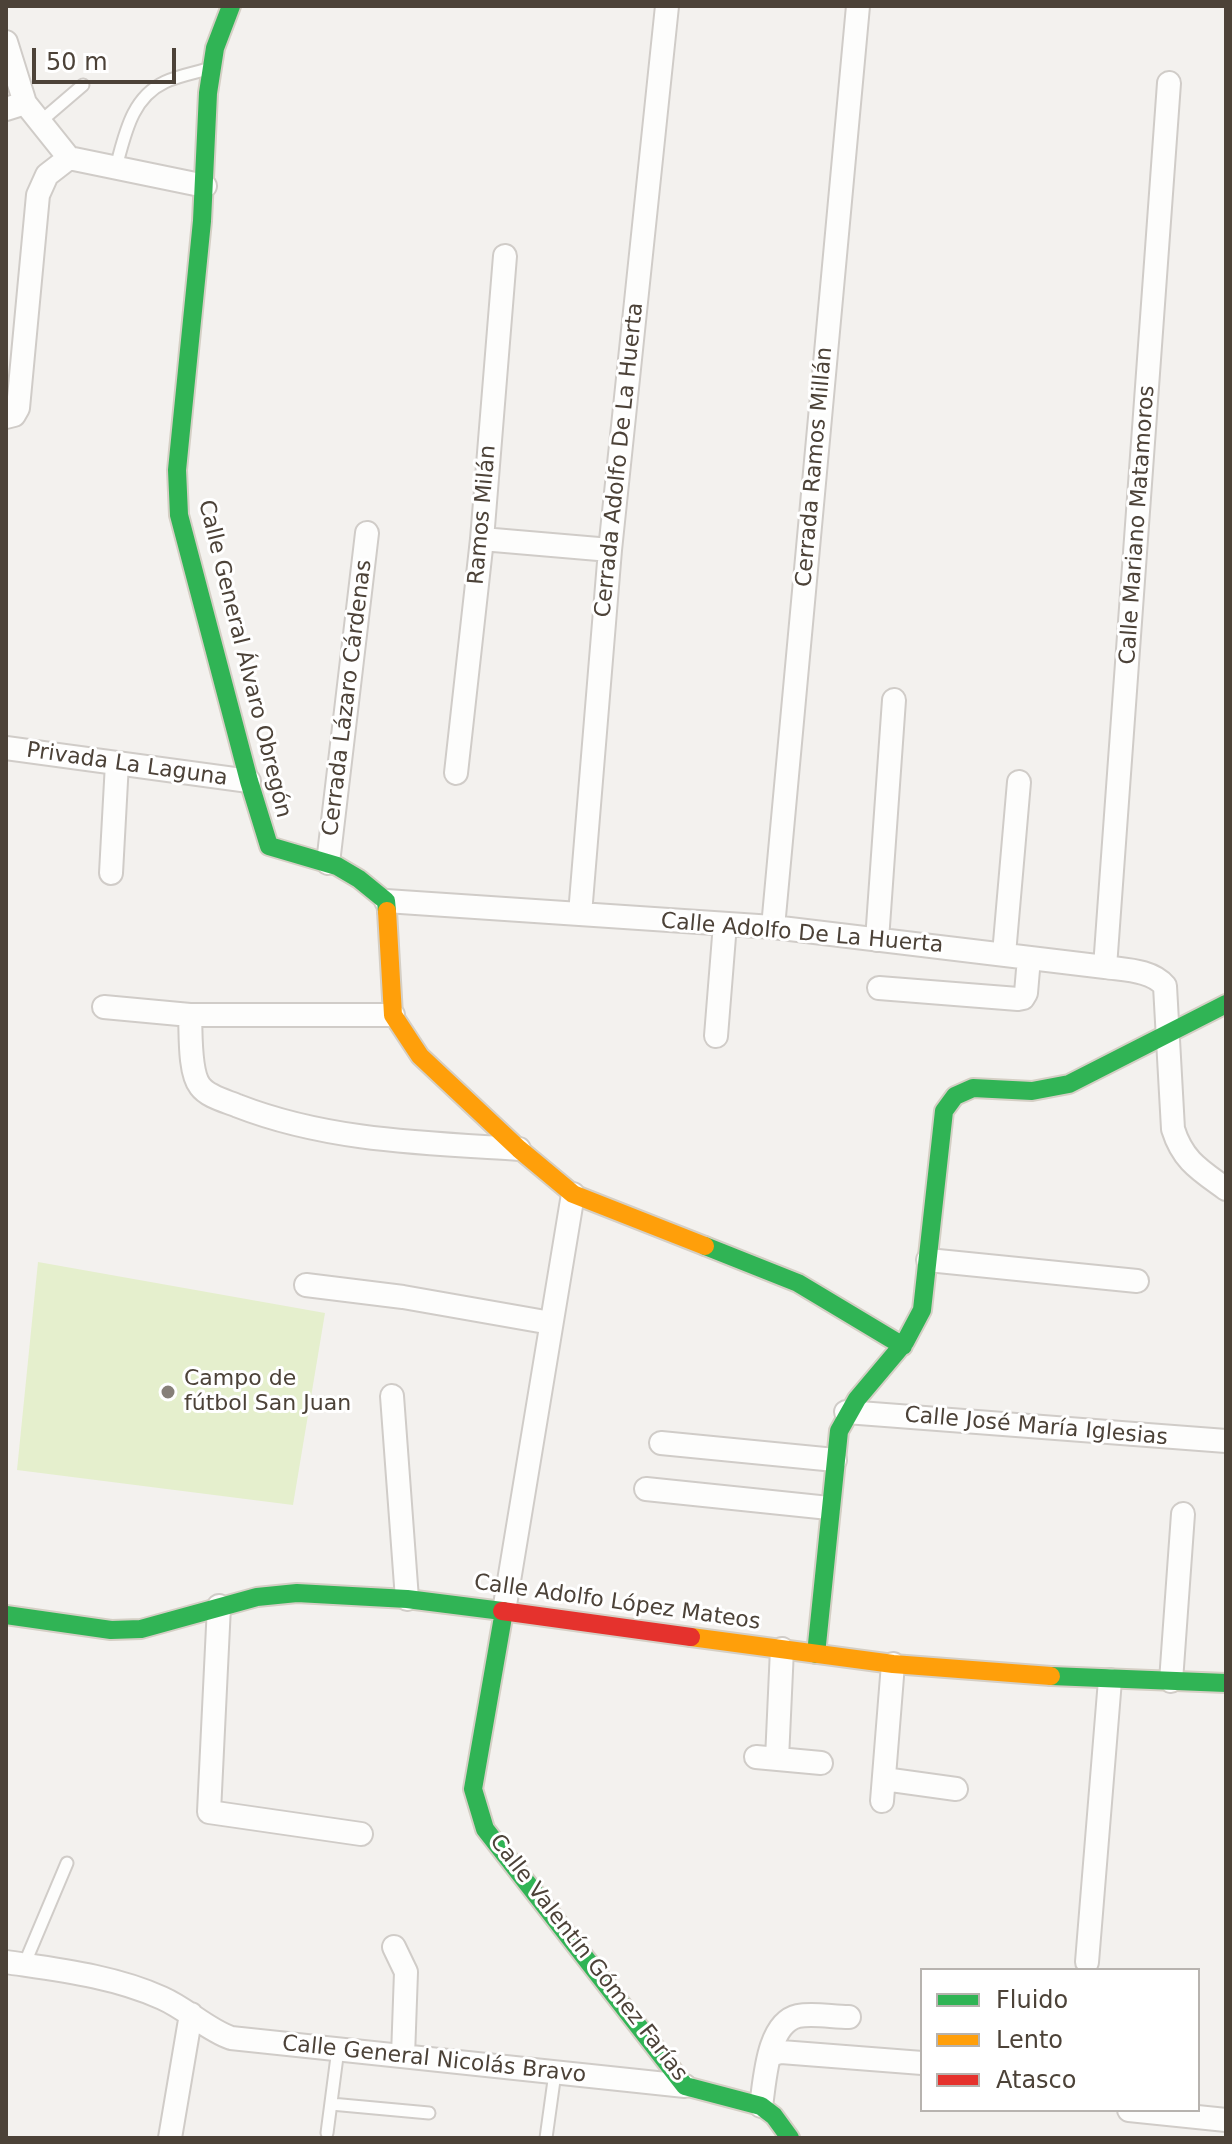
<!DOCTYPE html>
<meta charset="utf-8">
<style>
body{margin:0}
#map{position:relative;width:1232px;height:2144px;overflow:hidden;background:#f3f1ee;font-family:"DejaVu Sans",sans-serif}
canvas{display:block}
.frame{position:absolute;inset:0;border:8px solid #4c4238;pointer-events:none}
.legend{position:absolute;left:920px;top:1968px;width:280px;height:144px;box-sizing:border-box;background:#fff;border:2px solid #b7b3af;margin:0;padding:10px 14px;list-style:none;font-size:24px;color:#4c4238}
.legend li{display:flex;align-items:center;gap:16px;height:40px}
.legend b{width:40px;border:2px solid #b7b3af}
.scale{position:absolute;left:32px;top:48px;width:144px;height:36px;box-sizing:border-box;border:4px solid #4c4238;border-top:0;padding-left:10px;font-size:24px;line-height:28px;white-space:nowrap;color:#4c4238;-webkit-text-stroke:6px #fff;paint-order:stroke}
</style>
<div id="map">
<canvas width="1232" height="2144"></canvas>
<div class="frame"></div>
<ul class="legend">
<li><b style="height:10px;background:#30b455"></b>Fluido</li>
<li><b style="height:10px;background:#ff9f0a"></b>Lento</li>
<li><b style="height:10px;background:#e5322d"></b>Atasco</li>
</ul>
<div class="scale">50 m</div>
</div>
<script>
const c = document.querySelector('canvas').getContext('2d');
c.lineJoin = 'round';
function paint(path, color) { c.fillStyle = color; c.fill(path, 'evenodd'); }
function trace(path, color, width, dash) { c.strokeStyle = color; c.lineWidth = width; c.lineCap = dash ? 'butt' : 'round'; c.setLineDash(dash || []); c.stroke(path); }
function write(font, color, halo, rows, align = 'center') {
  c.font = font + ' "DejaVu Sans",sans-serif'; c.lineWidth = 6; c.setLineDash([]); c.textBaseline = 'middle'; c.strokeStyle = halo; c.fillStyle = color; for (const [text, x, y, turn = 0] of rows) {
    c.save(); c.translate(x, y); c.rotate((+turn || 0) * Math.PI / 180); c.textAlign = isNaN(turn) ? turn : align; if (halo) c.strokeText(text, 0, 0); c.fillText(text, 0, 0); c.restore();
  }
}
const green = new Path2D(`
 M38,1262L325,1313L293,1505L17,1470Z`);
const lane = new Path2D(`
 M41,121L83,85
 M116,167C125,135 131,98 165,82C178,76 194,73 208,69
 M24,1965L67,1863
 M331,2104L429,2113
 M327,2133L338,2049
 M546,2138L555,2073`);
const street = new Path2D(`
 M6,42L25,103
 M6,109L25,103L69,158L205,186
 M6,417L14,415L18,408L38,195L47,175L69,158
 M482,539L610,550
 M6,748L249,781
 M456,773L482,539L505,256
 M328,863L367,533
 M111,873L117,763
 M386,901L773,927L1105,967C1125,970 1152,970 1165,986L1173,1129C1183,1161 1200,1170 1226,1189
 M580,914L610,550L667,6
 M773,927L858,6
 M877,940L894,700
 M1004,954L1019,782
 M1105,967L1169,83
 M879,988L1018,999L1023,998L1026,993L1029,958
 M104,1007L190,1015H393
 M190,1015C191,1033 189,1072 200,1086C208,1097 226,1101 238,1106C328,1141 424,1143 519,1149
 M716,1036L725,924
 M928,1260L1137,1281
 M306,1285L403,1297L551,1323
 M392,1396L407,1599
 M846,1412L1226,1441
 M661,1443L835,1460
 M646,1489L829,1508
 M219,1606L209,1812L361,1834
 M504,1611L573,1194
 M1171,1681L1183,1514
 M756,1757L821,1763
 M777,1759L782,1649
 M884,1779L956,1789
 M882,1801L893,1664
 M394,1947L406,1972L403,2056
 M6,1962C59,1970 113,1976 162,1998C187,2009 206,2029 231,2038L685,2086
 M1087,1962L1110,1680
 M770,2055L781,2052L922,2063
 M761,2106C765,2081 767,2023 798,2016C813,2013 833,2017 849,2017
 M1129,2110L1226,2120
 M170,2138L191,2014`);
const fast = new Path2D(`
 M231,6L215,48L208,93L202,221L177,470L179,515L249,781L269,846L337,866L359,879L386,901L387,911
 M705,1246L798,1283L903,1346
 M504,1611L473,1789L485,1829L685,2086L761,2106L774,2116L790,2138
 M6,1615L111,1630L141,1629L257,1597L297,1593L407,1599L502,1611
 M816,1654L839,1431L857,1399L905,1342L922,1310L944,1111L955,1096L973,1088L1032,1091L1069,1084L1226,1004
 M1051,1676L1226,1683`);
const slow = new Path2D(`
 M387,911L393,1015L420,1056L519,1149L573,1194L705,1246
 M691,1637L893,1664L1051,1676`);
const jam = new Path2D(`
 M502,1611L691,1637`);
const markers = [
 [168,1392,8,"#867f78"]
];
const streetNames = [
 ["Cerrada Adolfo De La Huerta",620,460,-84],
 ["Cerrada Ramos Millán",815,467,-85],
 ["Ramos Milán",483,515,-85],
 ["Calle Mariano Matamoros",1138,525,-86],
 ["Calle General Álvaro Obregón",244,659,76],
 ["Cerrada Lázaro Cárdenas",348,698,-83],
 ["Privada La Laguna",127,765,8],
 ["Calle Adolfo De La Huerta",802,934,5],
 ["Calle José María Iglesias",1036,1427,5],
 ["Calle Adolfo López Mateos",617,1603,8],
 ["Calle Valentín Gómez Farías",588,1958,52],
 ["Calle General Nicolás Bravo",434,2060,6]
];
const poiNames = [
 ["Campo de",184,1379],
 ["fútbol San Juan",184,1404]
];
paint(green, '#e5efcd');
trace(lane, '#d0ccc8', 15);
trace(street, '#d0ccc8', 26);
trace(fast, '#d5cfc5', 22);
trace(slow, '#d5cfc5', 22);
trace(jam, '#d5cfc5', 22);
trace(lane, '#fdfdfc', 11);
trace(street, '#fdfdfc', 22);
trace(fast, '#30b455', 18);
trace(slow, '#ff9f0a', 18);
trace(jam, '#e5322d', 18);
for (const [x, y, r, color] of markers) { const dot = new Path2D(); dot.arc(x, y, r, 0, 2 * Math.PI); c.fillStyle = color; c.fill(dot); trace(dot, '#fff', 3); }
write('22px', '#4c4238', '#fff', streetNames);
write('22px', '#4c4238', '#fff', poiNames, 'left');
</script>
